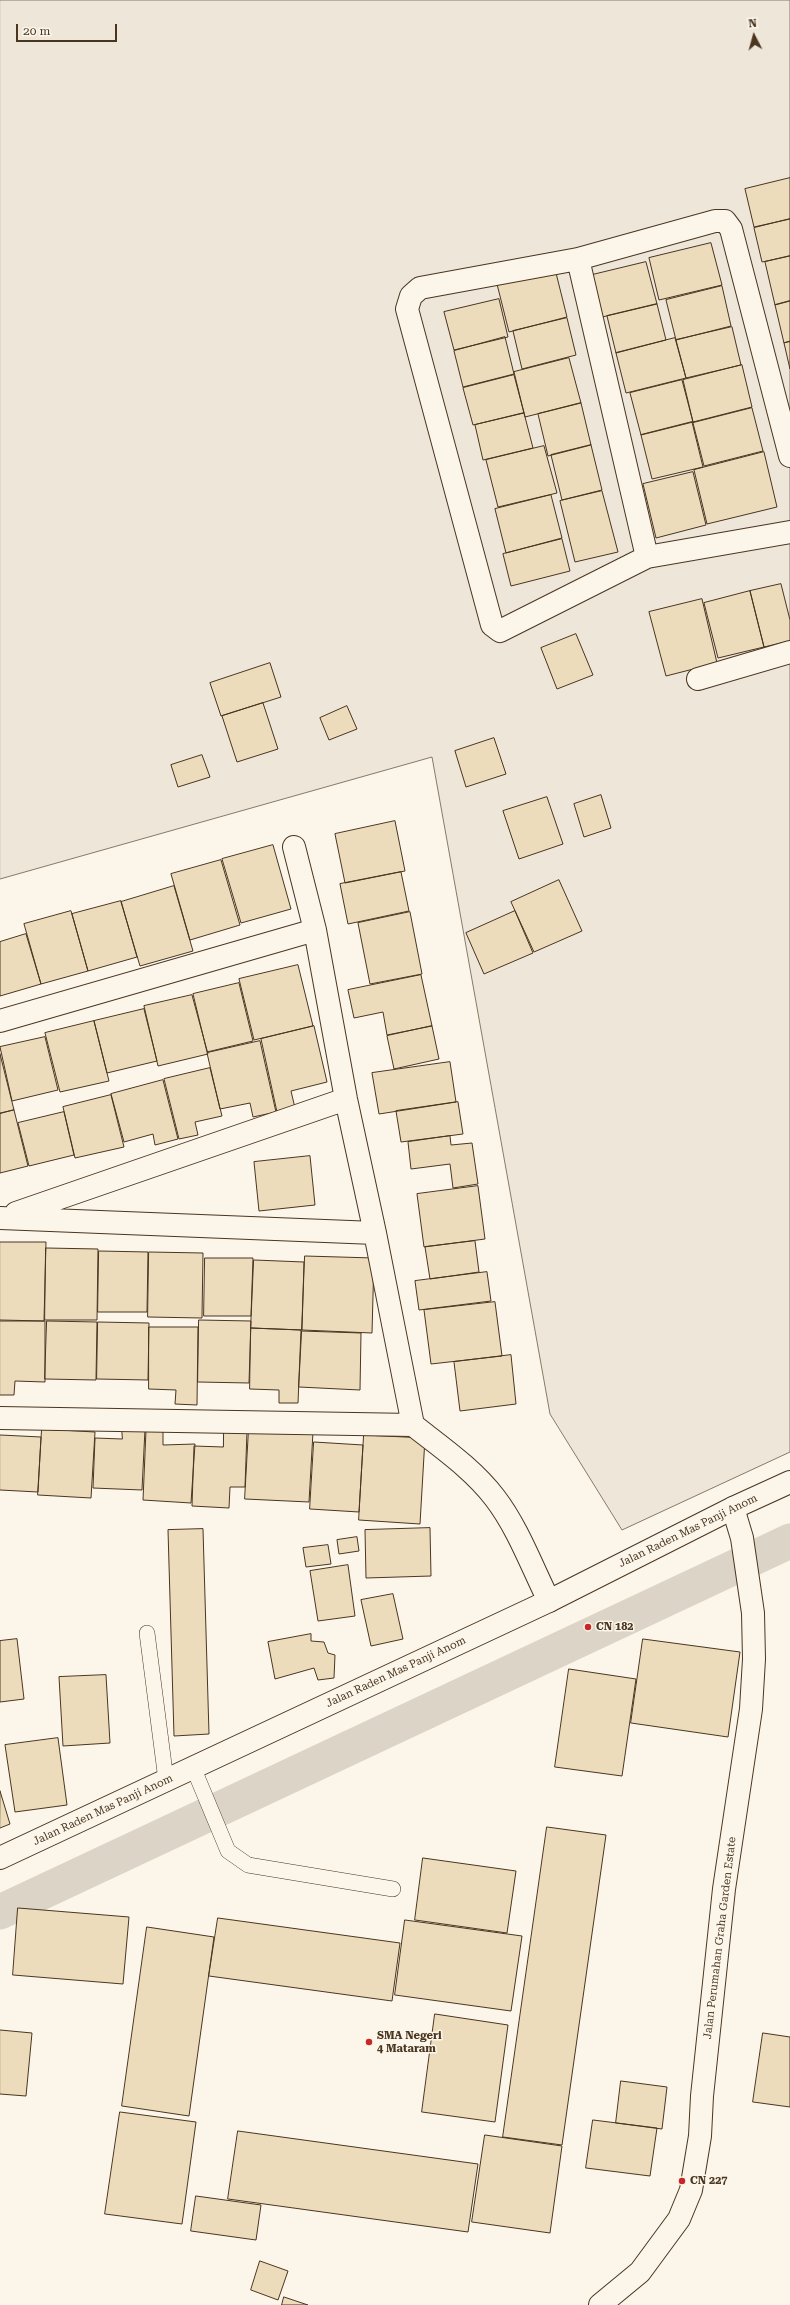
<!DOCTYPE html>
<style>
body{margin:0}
#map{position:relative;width:790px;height:2305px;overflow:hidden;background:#fbf6e9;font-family:"Roboto Serif",serif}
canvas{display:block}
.north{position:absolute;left:734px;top:16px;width:40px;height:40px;-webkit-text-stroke:3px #fbf6e9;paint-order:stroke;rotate:354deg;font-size:11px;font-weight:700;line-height:16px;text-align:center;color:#4a3520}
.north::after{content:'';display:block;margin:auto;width:14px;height:18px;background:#4a3520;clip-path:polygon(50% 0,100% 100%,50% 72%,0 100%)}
.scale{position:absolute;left:16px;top:24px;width:101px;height:18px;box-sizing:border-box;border:2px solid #4a3520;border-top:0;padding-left:5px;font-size:12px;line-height:14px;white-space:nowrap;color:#4a3520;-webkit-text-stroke:3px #fbf6e9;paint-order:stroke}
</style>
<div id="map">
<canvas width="790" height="2305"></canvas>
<div class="north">N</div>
<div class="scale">20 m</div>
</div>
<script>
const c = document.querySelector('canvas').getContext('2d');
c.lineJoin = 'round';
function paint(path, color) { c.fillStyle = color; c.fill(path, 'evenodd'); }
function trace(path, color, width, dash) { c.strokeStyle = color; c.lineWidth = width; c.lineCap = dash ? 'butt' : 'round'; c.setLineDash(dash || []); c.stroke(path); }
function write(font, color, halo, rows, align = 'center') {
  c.font = font + ' "Roboto Serif",serif'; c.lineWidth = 3; c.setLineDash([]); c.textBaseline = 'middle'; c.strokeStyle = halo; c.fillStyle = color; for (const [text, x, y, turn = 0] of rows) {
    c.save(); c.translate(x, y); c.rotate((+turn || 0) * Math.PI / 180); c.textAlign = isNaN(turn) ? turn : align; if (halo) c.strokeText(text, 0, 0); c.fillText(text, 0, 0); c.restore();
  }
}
const green = new Path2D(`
 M0,0H790V1452L622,1530L550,1414L432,757L0,879Z`);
const canal = new Path2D(`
 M0,1912L790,1541`);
const building = new Path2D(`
 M790,178V219L754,227L745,189Z
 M790,219V256L762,262L754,228Z
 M711,243L722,285L659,300L649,258Z
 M790,256V301L775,305L765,262Z
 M646,262L657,304L598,318L588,276Z
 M555,269L567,317L509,332L497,284Z
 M722,286L731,326L676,340L666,300Z
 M499,299L508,337L454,350L444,312Z
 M790,301V341L784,343L775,305Z
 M657,304L666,340L616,353L607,316Z
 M567,318L576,355L522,369L513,331Z
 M732,327L741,365L686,378L676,340Z
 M505,337L514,374L463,387L454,351Z
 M675,338L686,378L626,393L616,353Z
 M790,342V369L784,343Z
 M569,358L581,403L525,417L514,372Z
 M742,365L752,407L693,422L683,380Z
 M514,375L524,413L473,425L463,388Z
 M682,380L693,422L641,435L630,393Z
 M581,403L591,445L548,456L538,414Z
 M752,408L763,451L704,466L693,423Z
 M524,413L533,448L483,460L475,425Z
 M692,422L703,467L652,479L641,435Z
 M591,445L602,490L562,500L551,455Z
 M544,446L557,493L498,507L486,460Z
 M764,452L777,507L707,524L694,470Z
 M693,472L706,525L656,538L643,484Z
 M602,491L618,552L575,562L560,501Z
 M551,495L562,538L506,553L495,509Z
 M562,539L570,571L511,586L503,554Z
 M781,584L790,620V641L764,647L750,591Z
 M750,591L764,647L718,658L704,603Z
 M702,599L717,663L666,676L649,612Z
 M576,634L593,675L557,689L541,648Z
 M270,663L281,697L221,716L210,683Z
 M263,703L278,749L237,762L222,716Z
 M347,706L357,729L329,740L320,718Z
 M494,738L506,774L466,787L455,751Z
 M202,755L210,777L178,787L171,765Z
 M601,795L611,828L584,837L574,804Z
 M547,797L563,844L519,859L503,811Z
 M395,821L405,871L345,883L335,834Z
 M273,845L291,909L241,923L222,859Z
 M221,860L240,925L190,940L171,874Z
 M401,872L409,911L348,924L340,884Z
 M559,880L582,931L534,952L511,902Z
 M174,886L193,951L140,966L121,902Z
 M121,901L137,957L88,971L72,914Z
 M71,911L88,971L41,984L24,924Z
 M515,911L533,953L484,974L466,933Z
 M410,912L422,974L370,984L358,923Z
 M26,934L41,984L0,996V942Z
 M298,965L313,1026L254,1040L239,979Z
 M421,975L432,1026L387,1035L383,1012L354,1018L348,990Z
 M239,983L253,1041L207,1052L193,994Z
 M192,995L208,1054L158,1066L144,1006Z
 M144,1009L157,1061L107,1073L94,1021Z
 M94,1021L109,1081L60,1092L45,1033Z
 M314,1026L327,1082L291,1091L295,1108L277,1112L261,1039Z
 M432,1026L439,1059L394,1069L387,1036Z
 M45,1037L58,1090L12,1101L0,1047Z
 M260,1041L276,1112L253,1117L250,1103L220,1109L207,1053Z
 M0,1054L14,1110L0,1113Z
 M450,1062L456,1102L379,1114L372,1073Z
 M210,1068L222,1116L195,1122L198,1135L179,1139L164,1079Z
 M163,1080L178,1139L155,1145L153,1134L124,1142L111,1094Z
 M111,1095L124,1147L75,1158L63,1107Z
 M458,1102L463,1134L401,1142L396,1111Z
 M14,1110L28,1166L0,1173V1114Z
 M64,1112L74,1155L29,1166L18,1123Z
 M450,1136L451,1145L472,1143L478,1184L453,1188L450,1164L411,1169L408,1142Z
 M310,1156L315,1205L259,1211L254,1162Z
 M478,1186L485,1239L424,1247L417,1194Z
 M475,1241L479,1272L430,1279L425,1247Z
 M0,1242H46L44,1321L0,1320Z
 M46,1248L98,1249L97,1320H45Z
 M99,1251L148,1252L147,1312H98Z
 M149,1252L203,1253L202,1318L148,1317Z
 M305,1256L374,1258L372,1333L302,1330Z
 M205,1258H253L251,1316H204Z
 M254,1260L304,1262L302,1330L251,1328Z
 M487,1272L491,1301L419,1310L415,1281Z
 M495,1302L502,1356L431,1364L424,1310Z
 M199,1320L251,1321L249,1383L198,1382Z
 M0,1321H45V1382L15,1381L14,1395H0Z
 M47,1321L97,1322L96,1380L45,1379Z
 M98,1322L149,1323L148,1380L97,1379Z
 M149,1327H198L197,1405L175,1404L176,1390L149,1389Z
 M251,1328L301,1330L298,1403H279V1390L250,1389Z
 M302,1331L361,1333L360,1390L299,1387Z
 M511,1355L516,1404L460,1411L454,1362Z
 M122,1428L145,1429L142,1490L93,1488L95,1438L122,1439Z
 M249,1428L313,1432L309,1502L245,1499Z
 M42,1429L95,1432L91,1498L38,1495Z
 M163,1429V1445L195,1444L191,1503L143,1500L146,1430Z
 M224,1430L247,1431L245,1487H230L229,1508L192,1506L194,1446L223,1447Z
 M0,1435L41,1437L38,1492L0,1490Z
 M364,1435L425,1438L420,1524L359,1520Z
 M314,1442L363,1445L359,1512L310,1509Z
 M430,1528L431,1576L366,1578L365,1530Z
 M203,1529L209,1734L174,1736L168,1530Z
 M357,1537L359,1551L339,1554L337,1540Z
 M328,1545L331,1564L306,1567L303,1548Z
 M348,1565L355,1616L318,1621L310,1571Z
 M393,1594L403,1639L371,1646L361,1600Z
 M311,1634V1641L324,1642L328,1653L335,1655L334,1678L318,1680L314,1668L275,1679L268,1642Z
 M17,1639L24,1699L0,1702V1641Z
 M643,1639L740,1652L728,1737L631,1723Z
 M569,1669L636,1679L622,1776L555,1767Z
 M106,1675L110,1743L63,1746L59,1677Z
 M58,1738L67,1805L15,1812L5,1745Z
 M0,1791L10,1824L0,1828Z
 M547,1827L606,1835L562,2145L503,2137Z
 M423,1858L516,1871L507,1933L415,1920Z
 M18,1908L129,1917L123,1984L13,1975Z
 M218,1918L400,1943L392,2001L209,1976Z
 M405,1920L522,1936L511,2011L395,1995Z
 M147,1927L214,1937L189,2116L122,2106Z
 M435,2014L508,2025L495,2122L422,2112Z
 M0,2030L32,2033L26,2096L0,2094Z
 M763,2033L790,2037V2107L753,2102Z
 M621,2081L667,2087L662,2129L616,2123Z
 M120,2112L196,2122L182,2224L105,2214Z
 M593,2120L657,2128L650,2176L586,2168Z
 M238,2131L478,2164L468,2232L228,2199Z
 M485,2135L562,2146L550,2233L472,2222Z
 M196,2196L261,2205L256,2240L191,2231Z
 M260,2261L288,2271L278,2300L251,2290Z
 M284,2297L308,2305H282Z`);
const service = new Path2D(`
 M147,1633L166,1780
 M193,1767L228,1851L248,1865L393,1889`);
const minor = new Path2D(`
 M578,259L647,557
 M790,456L731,229L725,221H715L578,259L420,288L411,296L407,309L492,625L500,631L647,557L790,532
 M698,679L790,652
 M294,847L315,930L346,1099L375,1233L413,1425
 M0,1021L315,930
 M16,1213L346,1099
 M0,1218L375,1233
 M0,1418L413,1425C441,1447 473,1469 495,1498C518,1528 532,1567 549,1601
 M600,2305L640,2272L679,2219L691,2190L700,2136L702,2096L724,1889L751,1709L754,1659L753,1613L742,1538L733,1508`);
const tertiary = new Path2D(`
 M0,1858L549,1601L733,1508L790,1482`);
const markers = [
 [588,1627,4,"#c62828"],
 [369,2042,4,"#c62828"],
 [682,2181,4,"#c62828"]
];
const streetNames = [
 ["Jalan Raden Mas Panji Anom",688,1531,-26],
 ["Jalan Raden Mas Panji Anom",396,1672,-25],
 ["Jalan Raden Mas Panji Anom",103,1810,-25],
 ["Jalan Perumahan Graha Garden Estate",720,1938,-83]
];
const poiNames = [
 ["CN 182",596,1627],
 ["SMA Negeri",377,2036],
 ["4 Mataram",377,2049],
 ["CN 227",690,2181]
];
paint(green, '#ede6d9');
trace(green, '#887966', 1);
trace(canal, '#dcd4c6', 35);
paint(building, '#ecdcbc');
trace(building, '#4a3520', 1);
trace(service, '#4a3520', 16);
trace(minor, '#4a3520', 24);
trace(tertiary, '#4a3520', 24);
trace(service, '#fbf6e9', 15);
trace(minor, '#fbf6e9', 22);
trace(tertiary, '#fbf6e9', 22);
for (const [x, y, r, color] of markers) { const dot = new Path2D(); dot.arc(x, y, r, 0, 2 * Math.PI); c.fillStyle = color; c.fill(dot); trace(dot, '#fbf6e9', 1.5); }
write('11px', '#4a3520', '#fbf6e9', streetNames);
write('bold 11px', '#4a3520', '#fbf6e9', poiNames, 'left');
</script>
